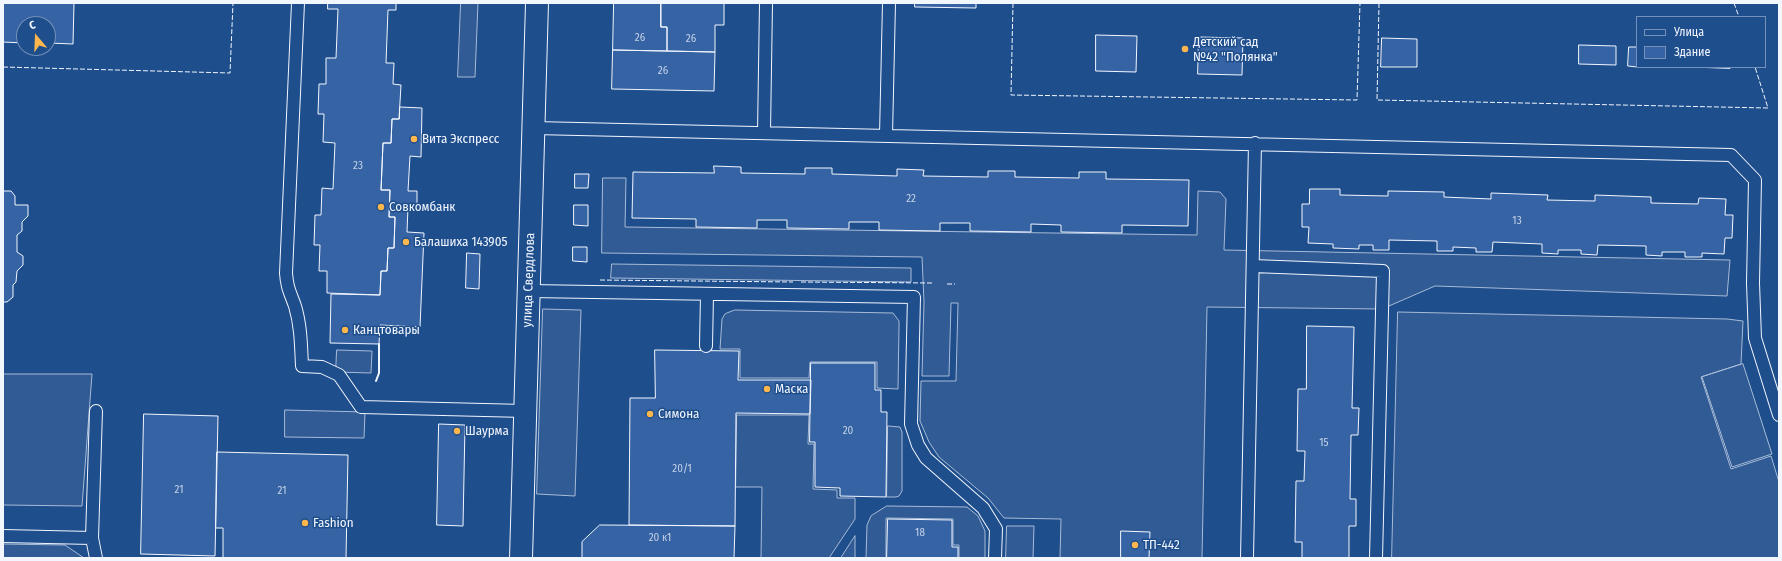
<!DOCTYPE html>
<meta charset="utf-8">
<style>
body{margin:0}
#map{position:relative;width:1782px;height:561px;overflow:hidden;background:#1f4e8c;font-family:"Fira Sans Condensed",sans-serif}
canvas{display:block}
.frame{position:absolute;inset:0;border:4px solid #f2f6ff;pointer-events:none}
.legend{position:absolute;left:1636px;top:16px;width:130px;height:52px;box-sizing:border-box;background:#1f4e8c;border:1px solid #7391ba;margin:0;padding:5px 7px;list-style:none;font-size:12px;color:#f2f6ff}
.legend li{display:flex;align-items:center;gap:8px;height:20px}
.legend b{width:20px;border:1px solid #7391ba}
.north{position:absolute;left:16px;top:16px;width:40px;height:40px;box-sizing:border-box;background:#1f4e8c;border:1px solid #7391ba;border-radius:50%;rotate:341deg;font-size:11px;font-weight:700;line-height:16px;text-align:center;color:#f2f6ff}
.north::after{content:'';display:block;margin:auto;width:14px;height:18px;background:#ffb74d;clip-path:polygon(50% 0,100% 100%,50% 72%,0 100%)}
</style>
<div id="map">
<canvas width="1782" height="561"></canvas>
<div class="frame"></div>
<ul class="legend">
<li><b style="height:5px;background:#1f4e8c"></b>Улица</li>
<li><b style="height:11px;background:#3563a3"></b>Здание</li>
</ul>
<div class="north">С</div>
</div>
<script>
const c = document.querySelector('canvas').getContext('2d');
c.lineJoin = 'round';
function paint(path, color) { c.fillStyle = color; c.fill(path, 'evenodd'); }
function trace(path, color, width, dash) { c.strokeStyle = color; c.lineWidth = width; c.lineCap = dash ? 'butt' : 'round'; c.setLineDash(dash || []); c.stroke(path); }
function write(font, color, halo, rows, align = 'center') {
  c.font = font + ' "Fira Sans Condensed",sans-serif'; c.lineWidth = 3; c.setLineDash([]); c.textBaseline = 'middle'; c.strokeStyle = halo; c.fillStyle = color; for (const [text, x, y, turn = 0] of rows) {
    c.save(); c.translate(x, y); c.rotate((+turn || 0) * Math.PI / 180); c.textAlign = isNaN(turn) ? turn : align; if (halo) c.strokeText(text, 0, 0); c.fillText(text, 0, 0); c.restore();
  }
}
const built = new Path2D(`
 M461,3H478L475,77H458Z
 M603,178H626L625,227L1197,235L1198,191L1220,192L1226,199L1224,250L1730,260L1727,296L1435,286L1382,309L1207,307L1202,558H1060L1061,519L1004,518L988,498L939,457L929,442L920,421L921,381H956L958,303H951L949,376H922L924,302L922,257L602,253Z
 M612,264L911,268V282L611,278Z
 M543,309L581,310L575,496L537,494Z
 M735,310L893,313L899,321V326L898,389L877,388V362H810L809,378H740V349H720L722,319L725,314Z
 M1398,312L1727,319L1743,321L1741,364L1701,377L1731,469L1771,456L1779,482V558H1392Z
 M337,350L372,351L371,373L336,372Z
 M1743,364L1772,454L1732,467L1702,377Z
 M3,374H92L82,506L3,505Z
 M285,410L365,412L364,438L285,437Z
 M737,415H809L808,444H814L813,489L837,490V498H855V519L829,558H761L762,487H736Z
 M888,426L900,427L902,432V491L899,496L896,497H887Z
 M887,506L967,507L978,516L985,531V558H959V545H953V519L886,518V558H866L867,525L871,516Z
 M1007,526H1034L1033,558H1006Z
 M855,536V558H841Z
 M3,544L65,545L84,558H3Z`);
const building = new Path2D(`
 M3,3H74L73,44L48,43V24H24V43L3,42Z
 M328,3H396V10H388L386,63H394L393,84L401,85L399,119H392L391,143H383L381,190H390L389,217H395L394,248H388L387,271H381L380,295L327,293V271H319L320,245H314L315,215H321L322,188L333,189L335,143L323,142L324,114H318L319,84H326V58H336L338,9H328Z
 M614,3H661V27H667V51L613,50Z
 M661,3H724V25H715V52L667,51V27H661Z
 M915,3H976V8L915,7Z
 M1096,35L1137,36L1136,72L1096,71Z
 M1199,37L1243,38L1242,75L1198,74Z
 M1382,38L1417,39V67H1381Z
 M1579,45L1616,46V65L1579,64Z
 M1629,47H1637V67L1628,66Z
 M613,50L715,52L714,91L612,89Z
 M1693,67H1730V68Z
 M400,107L422,108L421,157L410,156L408,191H417V207H408L407,232L424,233L420,327L380,325L379,344L330,343L331,294L380,295L381,271H387L388,248H394L395,217H389L390,190H381L383,143H391L392,119H399Z
 M714,166L741,167V173L805,174V168H832V174L897,176V169L924,170L923,176L988,177V171H1015V177L1079,178V172H1106V179L1189,180L1188,226L1122,225V233L1061,232V225L1031,224V232L970,231V223H940V231L879,230V222H849V229L787,228V220H757V228L696,227V219L632,218L633,172L714,173Z
 M575,174H589L588,188H575Z
 M1310,189H1340V195L1388,196V191L1444,192V197L1491,199V193L1548,195L1547,200L1595,201V195L1651,197V203L1698,204L1699,198L1726,199L1725,215H1733L1732,238H1725L1724,254L1702,253V257H1685V252H1662V256L1646,255V246L1598,245L1597,255L1581,254V250H1558V254L1542,253V244L1493,242L1492,252H1476V248L1453,247V251H1437V241L1389,240V250H1373V245H1359V249L1333,248V244L1308,243L1309,227H1302V204H1309Z
 M3,191H11L15,196V205H28V216L22,222V231L17,235V252L23,256V265L17,271L16,282L13,285V297L7,302H3Z
 M574,205H588V226L574,225Z
 M573,247H587V262L573,261Z
 M467,253L480,254L479,289L466,288Z
 M1307,326L1354,327L1352,408H1359L1358,435H1351L1350,499H1356V526H1349V558H1302V542H1295L1296,481H1304L1305,451H1297L1298,389H1306Z
 M655,350L739,351L738,380H811L810,414L736,413L735,526L629,525L630,398H655Z
 M811,363H875V390H881V412H887L886,497L840,496V488L815,487V442H810Z
 M144,414L218,416L215,556L141,554Z
 M439,424L465,425L463,526L437,525Z
 M217,452L348,455L346,558H223V528H216Z
 M888,519L952,520V547H958V558H887Z
 M600,525L735,526L734,558H582V542Z
 M1121,531L1150,532L1149,558H1121Z`);
const lane = new Path2D(`
 M298,3L286,273C287,288 290,292 295,306C301,326 301,346 302,366L322,367L339,375L361,407L525,411
 M534,128L1731,155L1755,180L1753,283L1755,338L1779,415
 M764,132L766,3
 M886,135L889,3
 M1253,266L1383,271L1376,558
 M529,291L914,297L911,424L918,445L926,458L983,508L996,529L995,558
 M706,346L707,295
 M96,411L92,538L96,558
 M3,536L92,538
 M1247,558L1255,143`);
const secondary = new Path2D(`
 M521,558L537,3`);
const fence = new Path2D(`
 M1013,3L1011,95L1357,100L1360,3
 M1379,3L1377,100L1768,108L1755,67
 M1734,3L1739,17
 M3,67L230,73L233,3
 M600,280L793,282
 M801,282L932,283
 M947,284H955`);
const wall = new Path2D(`
 M376,381L379,373V344`);
const markers = [
 [1185,49,4,"#ffb74d"],
 [414,139,4,"#ffb74d"],
 [381,207,4,"#ffb74d"],
 [406,242,4,"#ffb74d"],
 [345,330,4,"#ffb74d"],
 [767,389,4,"#ffb74d"],
 [650,414,4,"#ffb74d"],
 [457,431,4,"#ffb74d"],
 [305,523,4,"#ffb74d"],
 [1135,545,4,"#ffb74d"]
];
const numberNames = [
 ["26",640,38],
 ["26",691,39],
 ["26",663,71],
 ["23",358,166],
 ["22",911,199],
 ["13",1517,221],
 ["20",848,431],
 ["15",1324,443],
 ["20/1",682,469],
 ["21",179,490],
 ["21",282,491],
 ["18",920,533],
 ["20 к1",660,538]
];
const poiNames = [
 ["Детский сад",1193,42],
 ["№42 \"Полянка\"",1193,57],
 ["Вита Экспресс",422,139],
 ["Совкомбанк",389,207],
 ["Балашиха 143905",414,242],
 ["Канцтовары",353,330],
 ["Маска",775,389],
 ["Симона",658,414],
 ["Шаурма",465,431],
 ["Fashion",313,523],
 ["ТП-442",1143,545]
];
const streetNames = [
 ["улица Свердлова",529,280,-88]
];
paint(built, '#305b95');
trace(built, '#a8bbd7', 1);
paint(building, '#3563a3');
trace(building, '#f2f6ff', 1);
trace(lane, '#f2f6ff', 14);
trace(secondary, '#f2f6ff', 24);
trace(lane, '#1f4e8c', 12);
trace(secondary, '#1f4e8c', 22);
trace(fence, '#f2f6ff', 1, [5, 2]);
trace(wall, '#f2f6ff', 2);
for (const [x, y, r, color] of markers) { const dot = new Path2D(); dot.arc(x, y, r, 0, 2 * Math.PI); c.fillStyle = color; c.fill(dot); trace(dot, '#1f4e8c', 1.5); }
write('11px', '#c3d1e8', null, numberNames);
write('13px', '#f2f6ff', '#1f4e8c', poiNames, 'left');
write('13px', '#f2f6ff', '#1f4e8c', streetNames);
</script>
